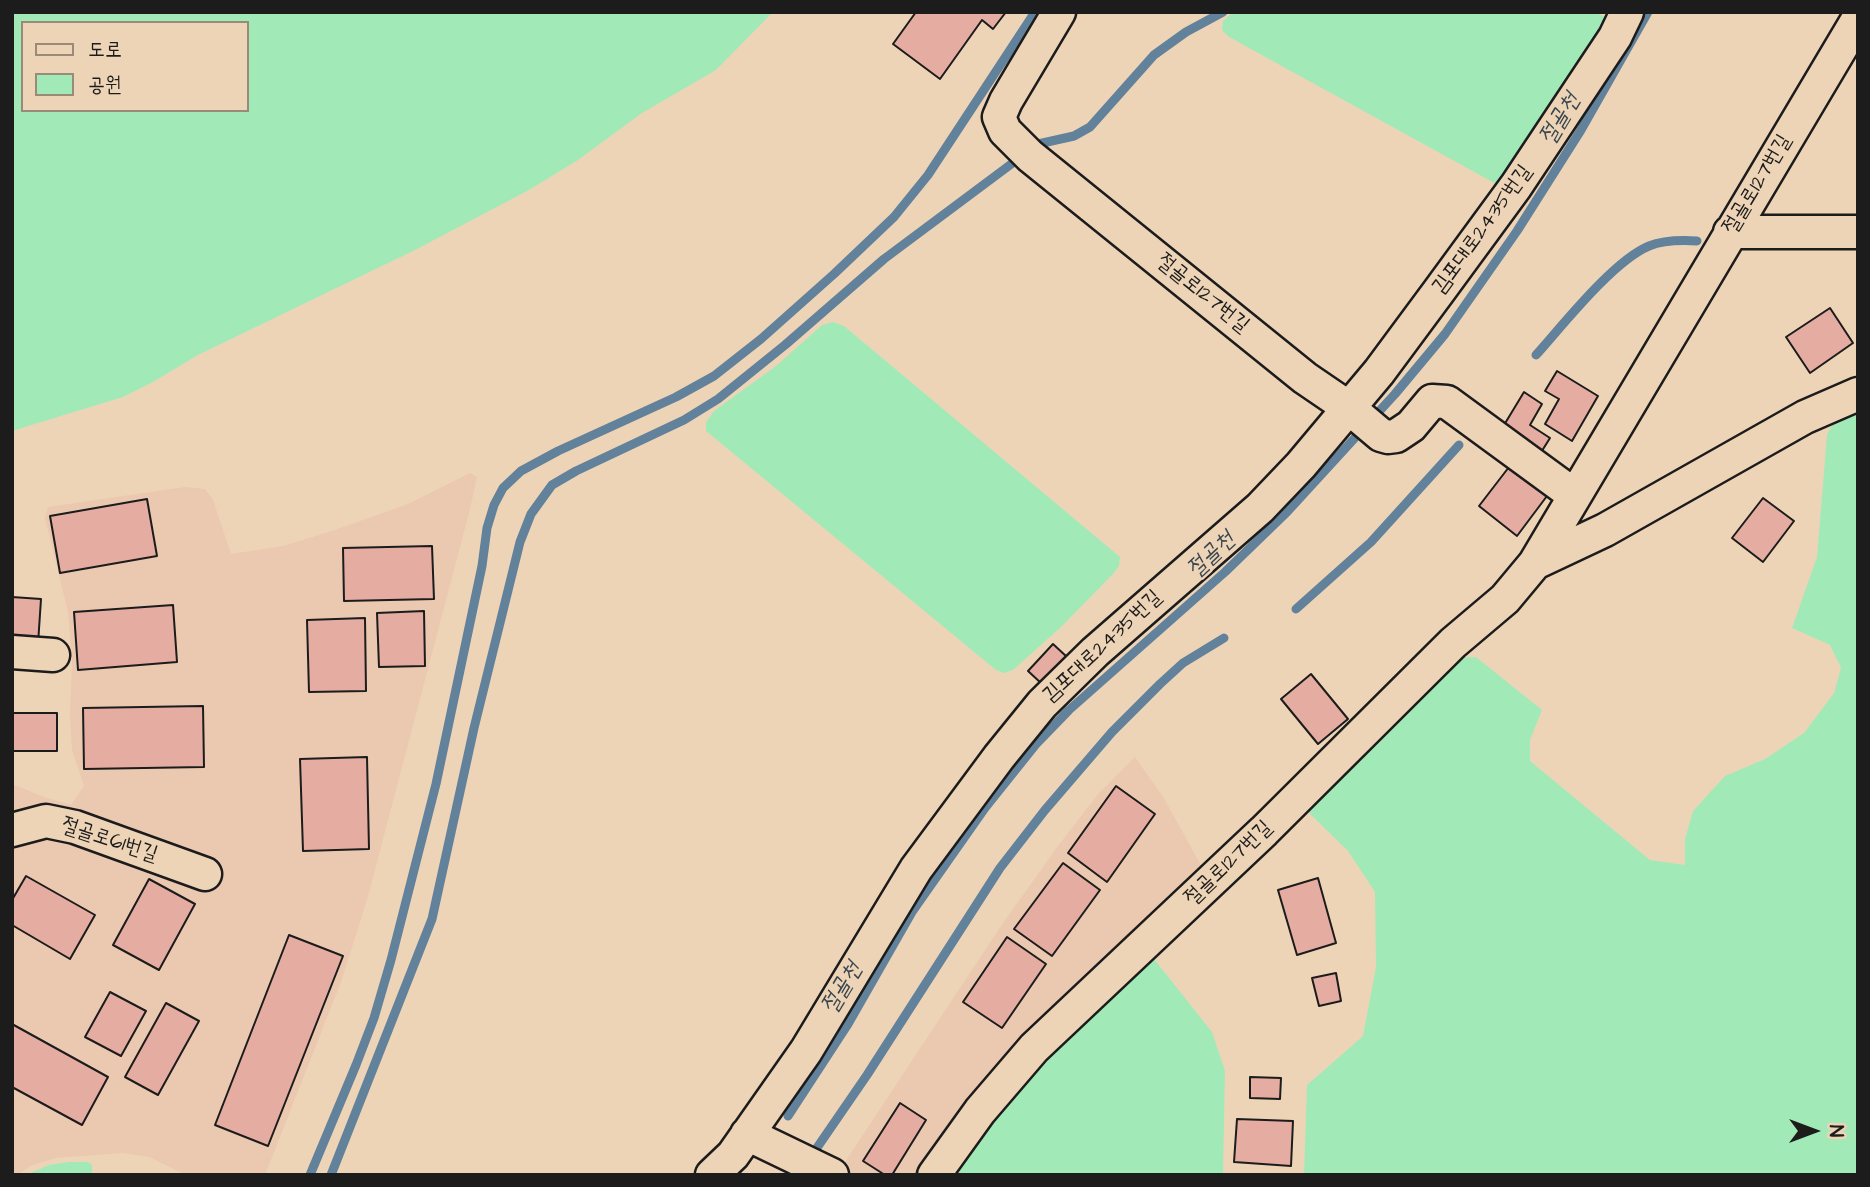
<!DOCTYPE html>
<meta charset="utf-8">
<style>
body{margin:0}
#map{position:relative;width:1870px;height:1187px;overflow:hidden;background:#eed4b6;font-family:"Architects Daughter","Poor Story",sans-serif}
canvas{display:block}
.frame{position:absolute;inset:0;border:14px solid #1c1c1c;pointer-events:none}
.legend{position:absolute;left:21px;top:21px;width:228px;height:91px;box-sizing:border-box;background:#eed4b6;border:2px solid #9a8a78;margin:0;padding:9px 12px;list-style:none;font-size:21px;color:#1c1c1c}
.legend li{display:flex;align-items:center;gap:14px;height:35px}
.legend b{width:35px;border:2px solid #9a8a78}
.north{position:absolute;left:1779px;top:1096px;width:70px;height:70px;-webkit-text-stroke:5px #eed4b6;paint-order:stroke;rotate:90deg;font-size:19px;font-weight:700;line-height:28px;text-align:center;color:#1c1c1c}
.north::after{content:'';display:block;margin:auto;width:24px;height:32px;background:#1c1c1c;clip-path:polygon(50% 0,100% 100%,50% 72%,0 100%)}
</style>
<div id="map">
<canvas width="1870" height="1187"></canvas>
<div class="frame"></div>
<ul class="legend">
<li><b style="height:9px;background:#eed4b6"></b>도로</li>
<li><b style="height:19px;background:#a1eab8"></b>공원</li>
</ul>
<div class="north">N</div>
</div>
<script>
const c = document.querySelector('canvas').getContext('2d');
c.lineJoin = 'round';
function paint(path, color) { c.fillStyle = color; c.fill(path, 'evenodd'); }
function trace(path, color, width, dash) { c.strokeStyle = color; c.lineWidth = width; c.lineCap = dash ? 'butt' : 'round'; c.setLineDash(dash || []); c.stroke(path); }
function write(font, color, halo, rows, align = 'center') {
  c.font = font + ' "Architects Daughter","Poor Story",sans-serif'; c.lineWidth = 5; c.setLineDash([]); c.textBaseline = 'middle'; c.strokeStyle = halo; c.fillStyle = color; for (const [text, x, y, turn = 0] of rows) {
    c.save(); c.translate(x, y); c.rotate((+turn || 0) * Math.PI / 180); c.textAlign = isNaN(turn) ? turn : align; if (halo) c.strokeText(text, 0, 0); c.fillText(text, 0, 0); c.restore();
  }
}
const built = new Path2D(`
 M470,473L477,477L470,509L367,900L341,982L265,1175H186L149,1157L123,1153L56,1158L30,1166L18,1175H12V784L44,797L71,805L84,786L72,750L70,715L72,662L68,612L45,518L48,507L185,487L205,489L213,500L231,554L283,546L335,530L408,504Z
 M1135,757L1165,800L1204,871L921,1175H856L841,1168L1003,923L1058,846L1099,793Z`);
const green = new Path2D(`
 M12,12H773L716,70L642,113L578,160L529,190L415,250L198,355L153,382L123,397L12,431ZM23,23H247V110H23Z
 M1233,12H1596L1608,19L1498,185L1229,37L1222,30L1223,21Z
 M833,322L844,326L1120,557L1119,566L1112,575L1061,627L1013,670L1004,673L996,670L706,431V422L714,411L776,366L822,325Z
 M1858,401V1175H1304L1307,1085L1363,1036L1376,967L1375,892L1348,851L1302,806L1449,658L1476,657L1542,710L1530,740V761L1650,860L1685,865V839L1693,811L1725,776L1765,759L1804,733L1834,693L1841,668L1830,645L1792,628L1817,557L1827,435L1840,408Z
 M1154,959L1212,1032L1225,1071L1223,1175H952L986,1119L1090,1012Z
 M68,1162H88L92,1165V1175H26L49,1165Z`);
const stream = new Path2D(`
 M1038,144L1074,136L1090,127L1154,55L1186,32L1223,12
 M1536,355C1563,325 1613,261 1649,246C1664,240 1681,240 1697,241
 M1296,609L1371,542L1459,445
 M788,1116L848,1024L912,912L985,808L1037,743L1069,710L1225,572L1287,512L1395,394L1445,334L1517,231L1581,130L1648,12
 M812,1155L867,1075L1000,868L1045,810L1112,732L1160,684L1183,663L1224,638
 M310,1175L356,1065L374,1018L391,960L436,784L482,566L487,528L494,505L503,488L521,471L558,451L676,397L714,376L761,339L834,274L894,217L928,175L1035,12
 M331,1175L432,919L474,728L520,542L531,514L552,485L576,471L684,420L718,399L785,345L884,259L1014,162`);
const building = new Path2D(`
 M916,12H1006L993,29L982,20L940,79L893,44Z
 M1830,308L1853,343L1810,373L1786,337Z
 M1557,371L1598,396L1572,441L1545,424L1559,399L1545,391Z
 M1524,392L1542,404L1530,425L1550,438L1540,454L1501,430Z
 M1509,467L1547,496L1517,536L1479,506Z
 M1763,498L1794,521L1763,562L1732,538Z
 M147,499L157,556L60,573L50,516Z
 M432,546L434,599L344,601L343,548Z
 M12,597L41,599L38,644L12,642Z
 M173,605L177,662L78,670L74,612Z
 M424,611L425,666L379,667L377,613Z
 M365,618L366,691L309,692L307,620Z
 M1053,644L1067,657L1042,684L1028,671Z
 M1311,674L1348,719L1318,744L1281,699Z
 M203,706L204,767L84,769L83,708Z
 M12,713H57V751H12Z
 M367,757L369,849L303,851L300,759Z
 M1116,786L1155,814L1107,882L1068,853Z
 M1063,863L1100,890L1052,956L1014,929Z
 M26,876L95,915L70,959L12,925V900Z
 M1318,878L1336,943L1297,955L1278,890Z
 M149,879L195,904L159,970L113,945Z
 M289,935L343,956L268,1146L215,1125Z
 M1007,937L1046,964L1002,1028L963,1002Z
 M1336,973L1341,1001L1319,1006L1312,978Z
 M110,992L146,1011L121,1056L85,1037Z
 M166,1003L199,1021L158,1095L125,1077Z
 M12,1024L108,1077L82,1125L12,1087Z
 M1250,1077L1281,1078L1280,1099L1250,1098Z
 M900,1103L926,1120L892,1175H885L863,1161Z
 M1237,1119L1293,1121L1291,1166L1234,1162Z`);
const minor = new Path2D(`
 M1059,12L1006,101L999,117L1005,131L1030,156L1305,378L1349,408L1381,435L1388,437L1396,436L1411,426L1432,401L1447,402L1574,495
 M1730,232H1858
 M1535,563L1605,530L1805,417L1858,394
 M12,652L53,655
 M12,830L46,821L75,827L205,874
 M747,1134L832,1175
 M712,1175L733,1155L806,1051L916,869L999,757L1042,704L1095,652L1260,508L1301,465L1379,372L1439,291L1516,186L1615,37L1627,12
 M934,1175L980,1111L1034,1048L1264,831L1453,643L1505,599L1535,563L1858,19`);
const streetNames = [
 ["절골로127번길",1758,185,-59],
 ["김포대로2435번길",1483,230,-54],
 ["절골로127번길",1202,294,39],
 ["김포대로2435번길",1103,647,-43],
 ["절골로61번길",109,841,18],
 ["절골로127번길",1229,864,-44]
];
const waterNames = [
 ["절골천",1561,120,-59],
 ["절골천",1212,556,-43],
 ["절골천",843,989,-59]
];
paint(built, '#ebc8b0');
paint(green, '#a1eab8');
trace(stream, '#62819a', 9);
paint(building, '#e5aca1');
trace(building, '#1c1c1c', 2);
trace(minor, '#1c1c1c', 37);
trace(minor, '#eed4b6', 32);
write('21px', '#1c1c1c', '#eed4b6', streetNames);
write('italic 23px', '#394650', '#eed4b6', waterNames);
</script>
